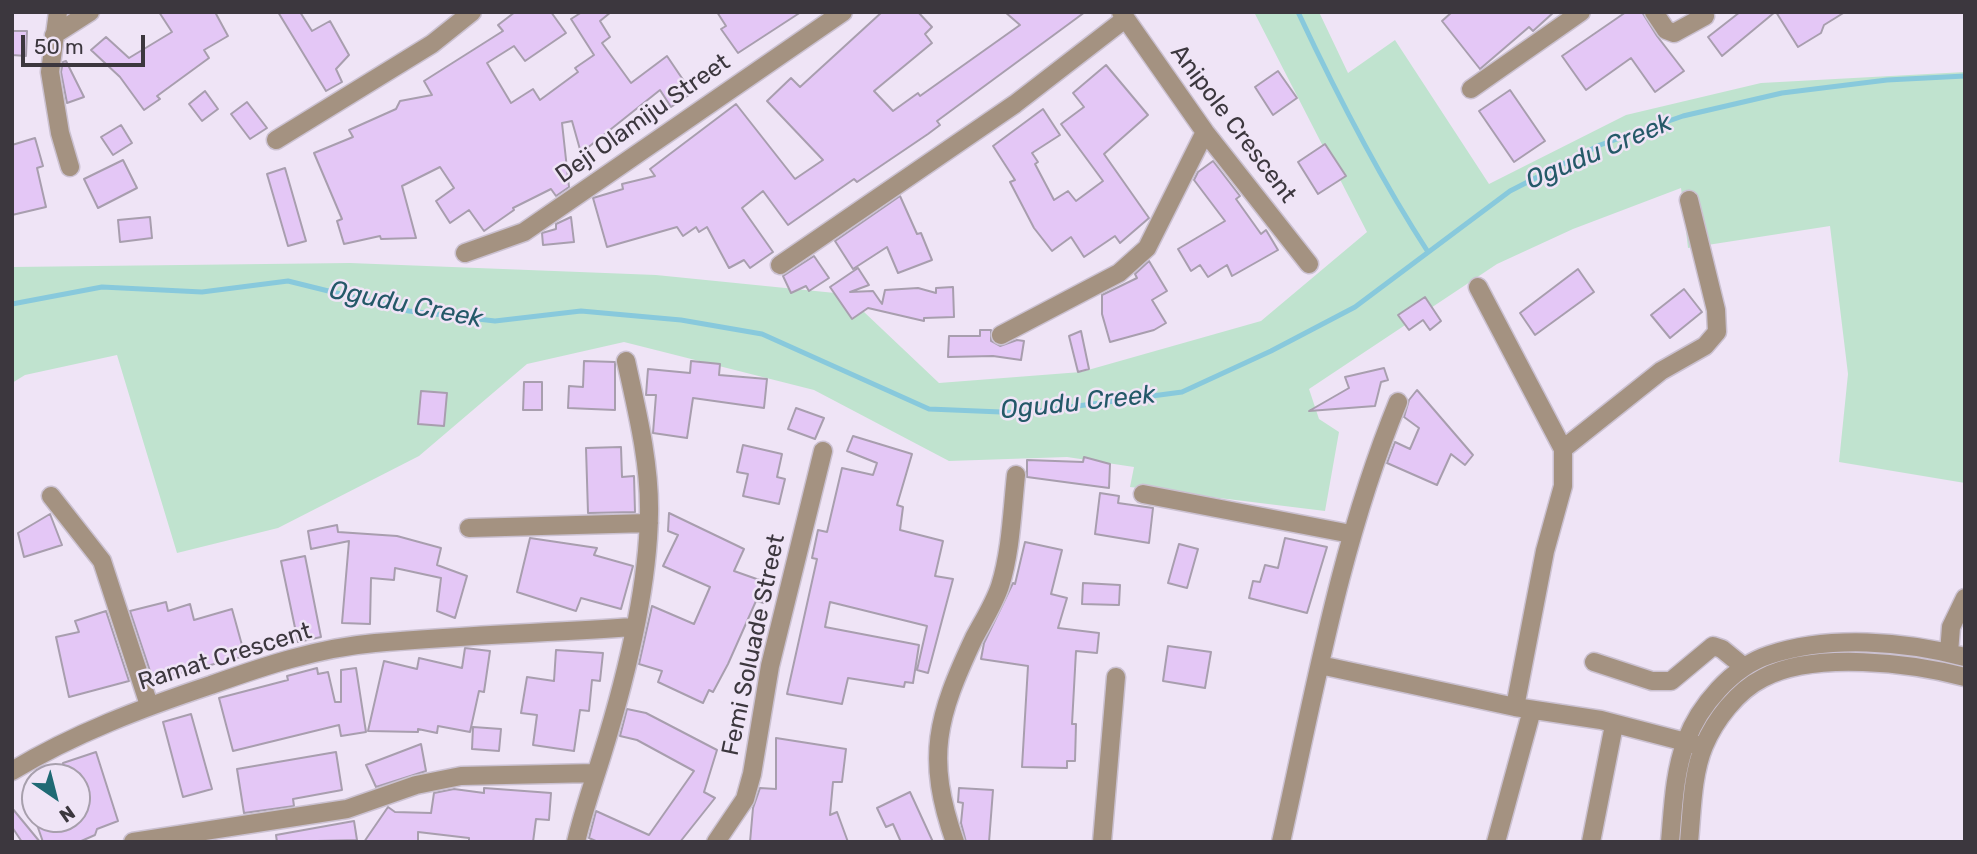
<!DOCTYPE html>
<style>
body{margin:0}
#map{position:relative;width:1977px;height:854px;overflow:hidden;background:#efe4f6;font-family:Rubik,sans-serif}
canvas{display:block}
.frame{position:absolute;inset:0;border:14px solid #3c373e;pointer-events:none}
.north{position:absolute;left:21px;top:763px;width:70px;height:70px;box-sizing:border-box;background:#efe4f6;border:2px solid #a79fac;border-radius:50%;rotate:145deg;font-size:19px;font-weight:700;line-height:28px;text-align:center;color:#3c373e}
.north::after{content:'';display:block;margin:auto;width:24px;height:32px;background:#1f6974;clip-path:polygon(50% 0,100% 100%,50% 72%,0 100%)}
.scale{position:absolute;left:21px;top:35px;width:124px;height:32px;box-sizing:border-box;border:4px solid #3c373e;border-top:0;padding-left:9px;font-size:21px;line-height:24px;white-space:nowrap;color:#3c373e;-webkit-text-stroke:5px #efe4f6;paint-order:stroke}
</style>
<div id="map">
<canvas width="1977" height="854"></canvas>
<div class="frame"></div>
<div class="north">N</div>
<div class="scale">50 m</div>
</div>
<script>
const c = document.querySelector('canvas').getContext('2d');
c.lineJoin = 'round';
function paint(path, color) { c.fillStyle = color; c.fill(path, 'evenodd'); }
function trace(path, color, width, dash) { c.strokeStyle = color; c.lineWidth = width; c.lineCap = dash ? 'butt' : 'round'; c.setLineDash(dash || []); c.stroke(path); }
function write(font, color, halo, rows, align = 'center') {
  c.font = font + ' Rubik,sans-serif'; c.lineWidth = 5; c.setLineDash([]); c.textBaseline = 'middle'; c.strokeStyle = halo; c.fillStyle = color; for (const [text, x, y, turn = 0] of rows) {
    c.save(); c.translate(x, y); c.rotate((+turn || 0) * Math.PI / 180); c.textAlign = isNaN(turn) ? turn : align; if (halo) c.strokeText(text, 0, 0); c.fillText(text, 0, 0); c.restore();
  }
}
const green = new Path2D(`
 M1254,12H1319L1348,73L1395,40L1489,184L1626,115L1761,83L1965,72V483L1839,462L1848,374L1830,226L1688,248L1681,188L1573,229L1497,264L1309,389L1319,419L1339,432L1325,511L1130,487L1134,467L1067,457L949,461L814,390L624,342L527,364L419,456L278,528L177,553L117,355L25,375L12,383V267L350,263L656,275L845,294L939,383L1081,372L1261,321L1367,232Z`);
const stream = new Path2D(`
 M1298,12C1337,95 1378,175 1428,252
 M12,304L102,287L202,292L288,281L409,311L495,321L581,311L681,320L762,334L929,409L1025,413L1182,392L1271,351L1355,307L1510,191L1600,145L1683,116L1782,93L1887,80L1965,76`);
const building = new Path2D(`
 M159,12H215L228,36L204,50L209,58L157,96L160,99L144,110L120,77L91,50L106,37L129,58L172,32Z
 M278,12H300L312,31L330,21L349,55L336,69L342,82L326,91Z
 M515,12H551L566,33L525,61L514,46L487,63L511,103L533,89L540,100L578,72L575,68L594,55L571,19L582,12H611L600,21L610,37L602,43L631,83L667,56L692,93L671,107L660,90L581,153L572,121L562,123L569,187L556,196L551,189L513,208L514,210L484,231L469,210L450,223L436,201L454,188L440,167L402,186L416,238L381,239L380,236L344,244L337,221L342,219L314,153L353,137L349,130L396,109L400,101L432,95L424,81L503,31L498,25Z
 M717,12H801L738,53L721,29L726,26Z
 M882,12H918L932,27L925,34L932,43L874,91L893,111L918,93L920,96L1020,25L1005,12H1085L937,121L940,125L928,134L857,182L854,179L788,225L763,191L742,208L773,252L750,268L744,260L729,268L707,227L699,232L696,227L683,236L677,227L607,247L593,198L623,189L622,184L655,176L650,169L736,104L795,179L823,160L767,101L791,78L800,87Z
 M1452,12H1554L1533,31L1529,27L1480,69L1442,21Z
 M1626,12H1642L1657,36L1684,71L1655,92L1631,58L1586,90L1562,56Z
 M1740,12H1775L1722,56L1708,37Z
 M1776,12H1845L1824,25L1821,33L1798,47Z
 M12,31H27L26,56L12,55Z
 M66,61L84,97L67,103L61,72L63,62Z
 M1106,65L1148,115L1104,154L1149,218L1120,243L1115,236L1084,257L1071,237L1052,251L1034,228L1010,182L1015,180L993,146L1043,109L1060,135L1032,153L1038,162L1035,164L1054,200L1068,191L1076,201L1103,181L1061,124L1084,107L1073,93Z
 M1278,71L1297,98L1273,115L1255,87Z
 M1510,90L1545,141L1514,162L1479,111Z
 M205,91L218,109L202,121L189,104Z
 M247,102L267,128L250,139L231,114Z
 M121,125L132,143L113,155L101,137Z
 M35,138L43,166L37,168L46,207L12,215V145Z
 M1325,144L1346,176L1318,194L1298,162Z
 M123,160L137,188L98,208L84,179Z
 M1213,161L1240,196L1236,199L1261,234L1266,230L1278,250L1232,276L1227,265L1208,277L1200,265L1191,271L1178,249L1225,221L1194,180L1198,172Z
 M285,168L306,241L288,246L267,174Z
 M900,196L917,234L921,233L932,260L898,273L887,247L853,269L835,241Z
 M150,217L152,238L120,242L118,220Z
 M571,217L574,242L543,245L542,233L556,229V224Z
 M814,256L829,278L809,291L806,286L791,293L783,276Z
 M1149,261L1167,291L1152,300L1166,323L1154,330L1110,342L1102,314V295L1137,278L1135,274Z
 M858,268L869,285L850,292L873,291L882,304L885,290L918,288L936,293V288L953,287L954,317L924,318V321L868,308L852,319L830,287Z
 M1578,269L1594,292L1535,335L1520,313Z
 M1684,289L1702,312L1670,338L1651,315Z
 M1425,297L1441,321L1430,330L1423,320L1409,330L1398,315Z
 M980,330H991V341L1000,346L1017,340L1024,341L1021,360L993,356L948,357L949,336H980Z
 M1081,331L1089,369L1078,372L1069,336Z
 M584,361L615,362V410L568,408L569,386L583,387Z
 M691,361L720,364L719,375L767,379L764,408L693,398L687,438L653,433L656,395H646L648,369L690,373Z
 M1384,368L1388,380L1381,382L1375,406L1309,411L1349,388L1345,377Z
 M524,382H542V410H523Z
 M1417,390L1473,455L1465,465L1451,454L1437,485L1387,463L1395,442L1410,449L1419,428L1404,417L1409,400Z
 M421,391L447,393L444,426L418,424Z
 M796,408L824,418L815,439L788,429Z
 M853,436L912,454L897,505L903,507L900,530L943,541L935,576L953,579L928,673L917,670L927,626L830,602L825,627L919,645L913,683L905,682L904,687L848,678L842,704L787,694L817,559L812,558L818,530L827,532L842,468L873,475L877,463L847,451Z
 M743,445L782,454L777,477L785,479L779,504L743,496L748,474L737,472Z
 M621,447L622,477L634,476L635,512L588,513L586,448Z
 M1084,457L1110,464L1109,488L1027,477V460L1083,462Z
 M1100,493L1119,496L1118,503L1153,508L1149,543L1095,534Z
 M669,513L744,549L734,571L768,583L764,603L756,601L728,664L713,692L709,690L703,703L658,682L662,671L639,664L652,606L694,624L710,587L663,566L678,535L668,531Z
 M50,514L62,545L24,557L18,533Z
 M337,525L338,532L397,536L441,548L437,565L467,576L455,618L437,611L441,578L395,568L394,580L371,578L370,624L342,623L349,541L311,549L308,531Z
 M530,538L597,548L594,555L633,566L621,609L581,598L576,611L517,592Z
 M1285,538L1327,547L1307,613L1249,598L1253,581L1260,582L1265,565L1278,568Z
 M1025,542L1062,550L1051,594L1067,598L1058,628L1099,633L1097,653L1076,651L1072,724H1076L1075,761H1067V768L1022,767L1028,666L981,659L984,643L1013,583L1015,584Z
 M1179,544L1198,549L1187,588L1168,583Z
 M305,556L321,637L298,642L281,561Z
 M1083,583L1120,585L1119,605L1082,604Z
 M166,602L168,611L190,604L194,620L232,609L245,656L153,680L130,611Z
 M106,611L129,681L69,697L56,637L79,632L75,621Z
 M1168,646L1211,652L1205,688L1163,681Z
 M465,648L490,651L484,692L479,691L470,732L438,726L437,733L418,729V732L368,731L384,661L417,669L419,658L462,668Z
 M556,650L603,653L600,681L592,680L589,711L580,710L574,751L533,745L537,715L521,713L527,677L554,681Z
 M317,668L318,674L328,672L335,702H341V670L356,668L366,732L341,736L339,725L233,751L219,698L288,680L287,676Z
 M627,709L646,713L717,750L704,792L715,798L680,842H598L589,838L596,811L649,835L694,771L637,740L620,736Z
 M191,714L212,789L183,797L163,722Z
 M473,727L501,729L499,751L472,749Z
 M776,738L846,749L842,782H833L830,815L837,812L848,842H750L753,808L760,788L776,789Z
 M421,744L426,771L376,787L366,765Z
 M96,752L118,821L97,829L95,835L79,842H43L35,819H77V777H65L63,763Z
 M336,752L342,790L293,799L294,806L244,813L237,769Z
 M484,788L551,793L549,820L536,819L533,842H469V838L418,832V842H364L388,807L395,812L431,813L434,793L454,789L484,793Z
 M959,788L993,790L989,842H966L961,823L963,803L958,802Z
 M910,792L933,842H901L893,824L886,827L877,808Z
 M12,808L40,842H22L12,827Z
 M354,821L357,840L277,842L276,835Z`);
const minor = new Path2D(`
 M58,12L50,72L60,133L70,167
 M1121,12L1205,132L1309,264
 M1654,12L1666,30L1674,33L1705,16
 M54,35L90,12
 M1471,89L1581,12
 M276,140L432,44L472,12
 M465,253L524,232L843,12
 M780,265L1015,104L1125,19
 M1478,287L1563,449V486L1545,551L1515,707
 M1001,335L1119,273L1147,248L1205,132
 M1563,449L1661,371L1705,346L1717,332L1716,310L1689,200
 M1143,494L1351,534
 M51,496L102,561L149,705
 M469,528L649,523
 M1949,653L1951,627L1965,598
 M1594,662L1652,681H1671L1713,646L1722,649L1744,667
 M1320,665L1515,707L1601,720L1697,745
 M12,771C75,733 142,708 211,685C264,666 318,648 375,643C461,635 548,633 634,627
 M133,842L347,809L416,785L461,776L595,773
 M576,842C583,812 593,784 602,755C625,681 648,591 649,514C650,463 637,411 626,361
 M716,842L745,799L752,774L770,666L823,451
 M955,842C925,757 937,717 974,638C983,621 994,604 1000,586C1011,551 1012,512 1016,475
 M1102,842L1116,677
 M1281,842C1314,694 1340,543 1398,402
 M1496,842L1532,710
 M1591,842L1614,725
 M1670,842C1673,809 1674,773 1686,741C1699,706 1732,667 1769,655C1830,635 1904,641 1965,657
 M1689,842C1692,811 1692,775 1704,746C1715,720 1737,691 1763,678C1815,651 1911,663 1965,677`);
const streetNames = [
 ["Deji Olamiju Street",643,119,-35],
 ["Anipole Crescent",1233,124,53],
 ["Femi Soluade Street",754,645,-78],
 ["Ramat Crescent",225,657,-17]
];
const waterNames = [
 ["Ogudu Creek",1599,152,-23],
 ["Ogudu Creek",406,305,11],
 ["Ogudu Creek",1078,403,-6]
];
paint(green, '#c0e3cf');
trace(stream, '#88c9dc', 5);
paint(building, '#e4c7f6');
trace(building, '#a89eae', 2);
trace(minor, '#cbc1d1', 21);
trace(minor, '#a49281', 18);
write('24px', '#3c373e', '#efe4f6', streetNames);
write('italic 26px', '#245968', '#efe4f6', waterNames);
</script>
